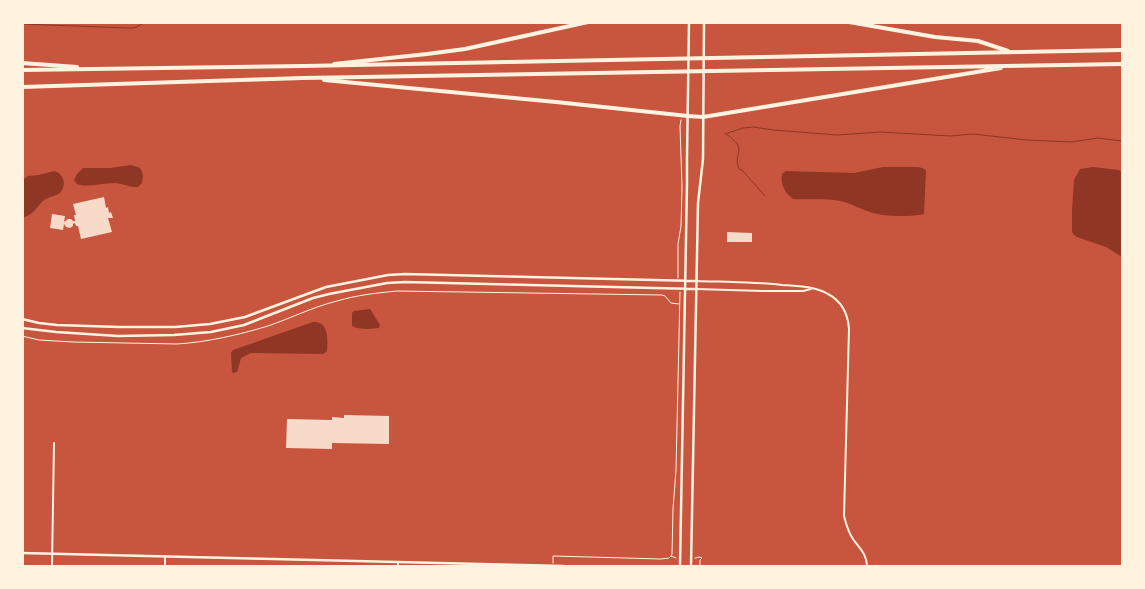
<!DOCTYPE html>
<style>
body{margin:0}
#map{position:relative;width:1145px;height:589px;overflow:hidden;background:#c8553d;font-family:"DM Sans",sans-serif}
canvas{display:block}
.frame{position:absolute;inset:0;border:24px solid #fff3e0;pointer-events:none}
</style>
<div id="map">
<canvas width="1145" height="589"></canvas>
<div class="frame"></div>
</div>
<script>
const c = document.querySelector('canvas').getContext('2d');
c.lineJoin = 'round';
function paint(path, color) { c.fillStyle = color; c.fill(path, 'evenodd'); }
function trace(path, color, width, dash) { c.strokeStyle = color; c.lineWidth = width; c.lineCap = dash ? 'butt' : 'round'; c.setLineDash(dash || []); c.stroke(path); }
const water = new Path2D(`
 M131,165L138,167L141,169L143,175L142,183L138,187C130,188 122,183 114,183C101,183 89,188 77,184L74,180L77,174L83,168H110Z
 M883,167H918L922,168L926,170L924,214C911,217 883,217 870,212C860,209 851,203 840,201C825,198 808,200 793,199C785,193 780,184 782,174L786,171L854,173Z
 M1093,167L1119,170L1122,173V257L1106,247L1077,237L1074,235L1072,232V211L1074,180L1080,169Z
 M54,171C63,173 67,184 61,192C56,197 48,196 43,201C34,210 36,212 23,218L22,182L24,179L28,176L39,175Z
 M370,309L380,325L379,328C371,329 359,330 352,326V313L354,311Z
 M313,322C329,321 328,340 327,351L323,354L251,353L241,358L237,372L233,373L232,372L231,353L233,350Z`);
const stream = new Path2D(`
 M516,22L517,24
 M22,24L127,28H134L146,22
 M725,134L743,128L753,127L774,130L837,135L881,132L950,136L973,134L1027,140L1071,142L1098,138L1122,141
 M726,134C750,150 732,152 739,169L742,170L765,196`);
const building = new Path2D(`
 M104,197L106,208L108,207L109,213L111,212L113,218H108L112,232L81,239L78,226H76L75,223L73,224V226L70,228L66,227L64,224L63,230L50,228L52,214L65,216L64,222L68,219H71L73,221H75L74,215H76L73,204Z
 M727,232L752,233V242H727Z
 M344,415L389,416V444L332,443V449L286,448L287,419L332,420V417L344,418Z`);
const path = new Path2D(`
 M678,278V244L681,226L682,187L680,126L681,120
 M22,336L39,340L73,342L177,344C208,342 238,335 268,326C291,318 313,307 337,301C357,295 377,293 397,291L662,295L665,296L671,303L679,304
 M671,556L672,554L673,509L676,470L680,292
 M695,558L699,557L702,558L700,560V566
 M553,563V556L661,559L669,558L671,556L676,558`);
const minor = new Path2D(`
 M696,281C725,282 754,282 782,285C797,286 814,286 828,294C841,301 848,314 849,329L844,516C846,524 848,532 853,539C859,548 867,554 867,566
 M696,289L762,291H803L811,289
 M52,566L54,443
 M165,566V558
 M398,566V563`);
const tertiary = new Path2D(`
 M22,319L39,323L57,325L119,327H175L210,324L245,317L326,287L388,275L405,274L696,281
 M22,328L56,332L118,336L174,335L211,332L244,325L313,298L329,294L387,283L405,282L696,289
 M22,553L564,566
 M680,566L687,184V158L689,22
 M691,566L698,203L703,159L704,22`);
const motorway = new Path2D(`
 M849,22L935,37L978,41L1008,51
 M22,63L77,67
 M334,64L427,54L465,49L588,22
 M22,70L303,66L1122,50
 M324,80L556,102L688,116L703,117L1001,68
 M22,87L303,78L1122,64`);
paint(water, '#8f3625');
trace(stream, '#8f3625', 1);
paint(building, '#f7dbc8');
trace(path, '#fff3e0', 1);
trace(minor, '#fff3e0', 2);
trace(tertiary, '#fff3e0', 2.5);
trace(motorway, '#fff3e0', 4);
</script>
